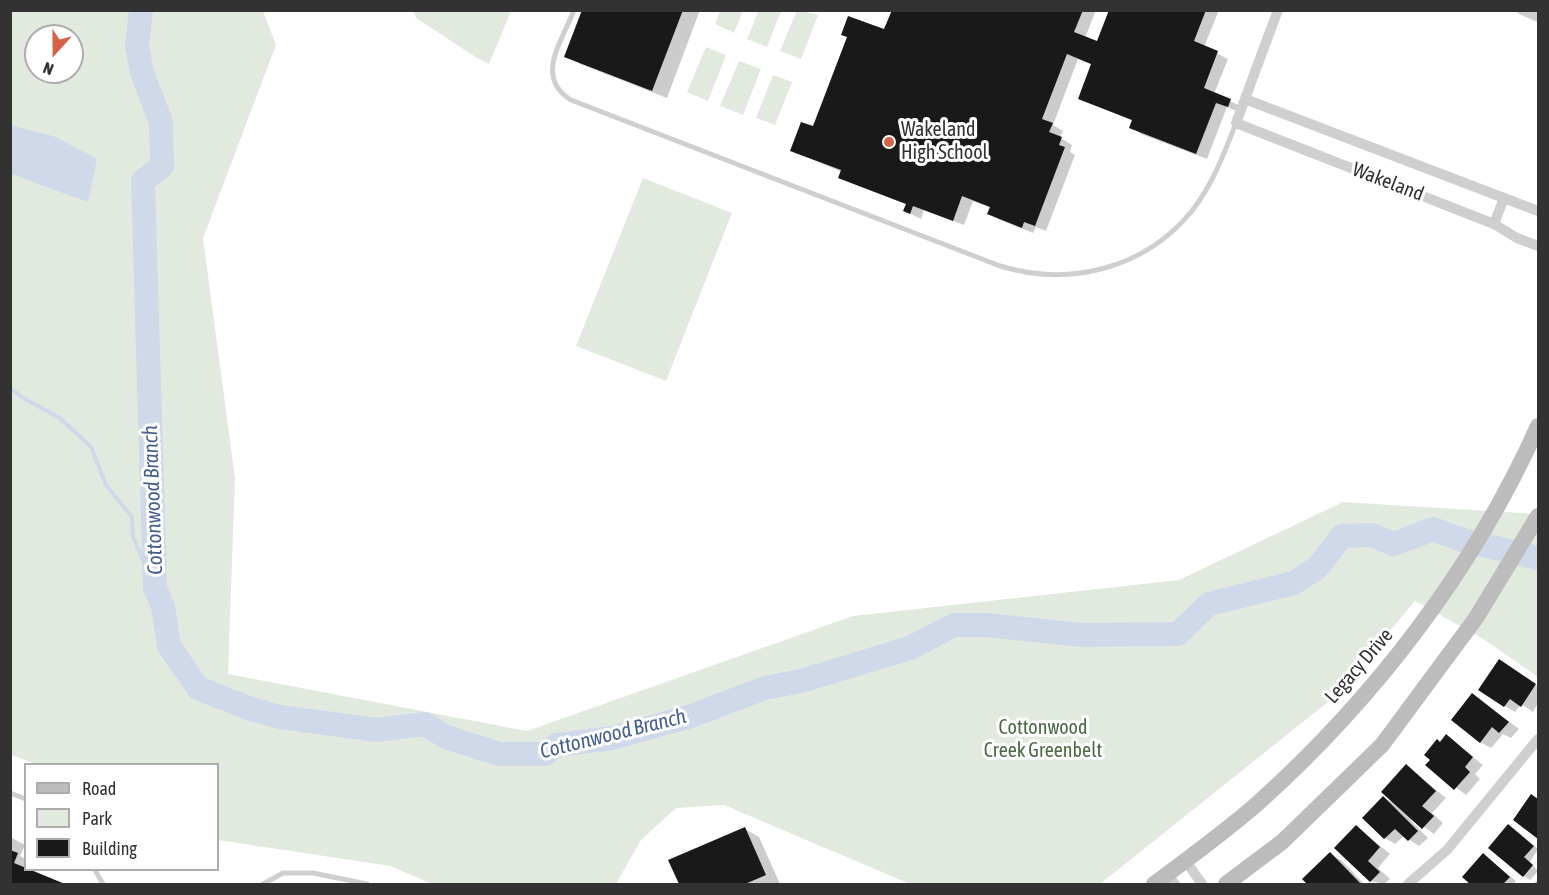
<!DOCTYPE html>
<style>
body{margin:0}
#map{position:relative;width:1549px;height:895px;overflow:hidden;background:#fff;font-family:"Asap Condensed",sans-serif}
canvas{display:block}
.frame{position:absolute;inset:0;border:12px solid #323232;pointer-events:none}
.legend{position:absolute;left:24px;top:763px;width:195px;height:108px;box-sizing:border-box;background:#fff;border:2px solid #adadad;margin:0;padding:8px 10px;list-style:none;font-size:18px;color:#323232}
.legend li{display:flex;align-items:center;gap:12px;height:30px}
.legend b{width:30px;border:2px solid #adadad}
.north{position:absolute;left:24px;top:24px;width:60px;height:60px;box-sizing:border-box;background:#fff;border:2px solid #adadad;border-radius:50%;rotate:201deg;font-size:16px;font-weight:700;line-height:24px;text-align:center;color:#323232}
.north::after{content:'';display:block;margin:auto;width:21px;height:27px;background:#d46348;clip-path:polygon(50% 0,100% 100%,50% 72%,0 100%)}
</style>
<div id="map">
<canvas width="1549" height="895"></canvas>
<div class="frame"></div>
<ul class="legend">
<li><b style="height:8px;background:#bcbcbc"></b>Road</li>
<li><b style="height:16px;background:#e2eadf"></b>Park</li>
<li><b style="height:16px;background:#191919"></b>Building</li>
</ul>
<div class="north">N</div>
</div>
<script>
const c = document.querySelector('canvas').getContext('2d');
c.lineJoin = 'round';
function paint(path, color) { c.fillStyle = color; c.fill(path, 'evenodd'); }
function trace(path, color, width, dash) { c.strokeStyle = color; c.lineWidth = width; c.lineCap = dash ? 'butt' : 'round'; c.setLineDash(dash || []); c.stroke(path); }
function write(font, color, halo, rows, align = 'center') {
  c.font = font + ' "Asap Condensed",sans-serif'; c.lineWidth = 6; c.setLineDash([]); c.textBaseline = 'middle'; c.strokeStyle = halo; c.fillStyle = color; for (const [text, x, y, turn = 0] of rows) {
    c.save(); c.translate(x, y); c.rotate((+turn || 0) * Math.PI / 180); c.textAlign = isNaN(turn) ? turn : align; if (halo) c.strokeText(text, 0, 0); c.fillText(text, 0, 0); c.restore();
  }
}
const green = new Path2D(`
 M759,10L781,11L767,47L747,39Z
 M797,10L818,15L801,59L780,51Z
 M11,11H263L276,45L203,238L235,478L228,674L527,731L853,616L1179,580L1343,502L1538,514V677L1485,640L1415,601L1333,698L1100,884H910L724,805L676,808L641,840L616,884H432L390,866L218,840V764H36L11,755ZM36,36H72V72H36Z
 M413,11H511L489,64L477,58L416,18Z
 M720,11H743L734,33L715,24Z
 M706,47L726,55L708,101L687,92Z
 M739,61L761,69L743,115L720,106Z
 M773,75L792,82L775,125L756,118Z
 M643,178L732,213L666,381L576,346Z`);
const water = new Path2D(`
 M10,125L56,137L97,159L88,202L11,174Z`);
const shadow = new Path2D(`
 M584,10H700L667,98L580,64L566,56Z
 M893,10H1096L1085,38L1098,43L1111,10H1219L1204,47L1228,59L1214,94L1241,106L1239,112L1227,107L1207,159L1141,134L1131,127L1133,121L1080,98L1093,65L1078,59L1053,125L1063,131L1060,138L1072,145L1070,152L1075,155L1046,231L1036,227L1033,233L1000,220L989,214L991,208L973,201L964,225L924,210L921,219L905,211L908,205L851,183L840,177L842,172L792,151L814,128L885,31Z
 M1510,667L1538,687V703L1533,712L1521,704L1515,712L1505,706Z
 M1473,695L1519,729L1511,738L1503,734L1491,748L1480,742Z
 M1446,736L1483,765L1475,774L1480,779L1466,795L1427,765Z
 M1406,766L1446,798L1432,813L1443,823L1434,834L1413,819L1411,821L1428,838L1419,846L1404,836L1395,844L1385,838L1384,798L1396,804Z
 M1532,796L1538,800V837L1515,820Z
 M1356,826L1390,854L1378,868L1390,879L1384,884L1371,881Z
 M1508,826L1538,849L1530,862L1538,871L1530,880L1524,876Z
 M745,829L759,837L780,884H681L670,861Z
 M10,837L25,845L20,856L26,859L25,869L61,884H10Z
 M1330,854L1341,860L1364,884H1310L1304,879Z
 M1484,855L1516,881L1513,884H1472L1464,877Z`);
const stream = new Path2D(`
 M10,388L23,398L60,418L91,447L106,485L132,517L133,537L155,588`);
const river = new Path2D(`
 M141,10L137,45L142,73L161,122L162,166L143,181L155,588L163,606L169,646L198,688L248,708L280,717L377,730L425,724L446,737L499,754H545L557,745L612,738L691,716L765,688L801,681L910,648L954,625H987L1081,635L1178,634L1209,604L1294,583L1318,567L1342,536L1371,535L1394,544L1433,529L1462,540L1538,558`);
const building = new Path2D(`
 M582,10H683L652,91L564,57Z
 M892,10H1083L1074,32L1097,41L1109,10H1206L1194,41L1218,51L1204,88L1231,99L1228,107L1216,103L1196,154L1129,128L1132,120L1078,99L1091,64L1067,54L1042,119L1053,123L1049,132L1062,137L1059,145L1065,147L1035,226L1024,222L1022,228L987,214L990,207L962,196L953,221L913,206L910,214L903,211L906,204L838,178L841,170L790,151L801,122L813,126L847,37L841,35L848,16L884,29Z
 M1499,659L1536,684L1521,707L1510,699L1504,707L1478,690Z
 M1472,693L1509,722L1499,733L1492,727L1480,743L1451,720Z
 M1446,734L1473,757L1465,767L1470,772L1454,790L1425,765L1430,760L1424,755L1437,739L1440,742Z
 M1406,764L1436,791L1422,806L1434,816L1422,829L1381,792Z
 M1531,794L1538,799V839L1513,820Z
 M1383,796L1418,831L1408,841L1395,829L1384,839L1362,818Z
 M1508,824L1534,846L1524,857L1533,865L1523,877L1488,848Z
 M1356,825L1380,847L1368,861L1380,872L1370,882L1334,848Z
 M745,827L766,875L745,884H679L668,860Z
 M10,850L18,853L14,863L65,884H10Z
 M1330,852L1361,884H1307L1302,879Z
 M1483,853L1510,877L1503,884H1470L1462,877Z`);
const service = new Path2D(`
 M574,10C562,42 534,77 571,100L1000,266C1069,287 1144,269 1191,212C1212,186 1224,154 1236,123
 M10,793L26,799
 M95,870L103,884
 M263,884L283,873H313L367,884
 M1537,884L1538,883`);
const minor = new Path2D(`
 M1278,10L1236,123L1494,224L1517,238L1538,246
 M1522,10L1538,17
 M1245,99L1538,211
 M1494,224L1504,198
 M1185,860L1202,884
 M1167,875L1175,884
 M1408,884L1447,850L1538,739`);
const secondary = new Path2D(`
 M1154,884C1189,858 1225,832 1258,803C1374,699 1474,569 1538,426
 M1226,884L1282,842L1382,745L1476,618L1538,516`);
const markers = [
 [889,142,6,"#d46348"]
];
const poiNames = [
 ["Wakeland",901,130],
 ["High School",901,153]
];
const streetNames = [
 ["Wakeland",1388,182,21],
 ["Legacy Drive",1359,666,-49]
];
const parkNames = [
 ["Cottonwood",1043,728],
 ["Creek Greenbelt",1043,751]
];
const waterNames = [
 ["Cottonwood Branch",153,500,-92],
 ["Cottonwood Branch",613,734,-14]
];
paint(green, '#e2eadf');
paint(water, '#d0d9ea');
paint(shadow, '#0003');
trace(stream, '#d0d9ea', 4);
trace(river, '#d0d9ea', 24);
paint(building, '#191919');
trace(service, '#cfcfcf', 5);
trace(minor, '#cfcfcf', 10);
trace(secondary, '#bcbcbc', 16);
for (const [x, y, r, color] of markers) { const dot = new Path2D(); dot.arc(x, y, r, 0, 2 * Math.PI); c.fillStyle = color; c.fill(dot); trace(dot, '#fff', 2); }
write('20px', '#323232', '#fff', poiNames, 'left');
write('20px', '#323232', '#fff', streetNames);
write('20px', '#4b6943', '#fff', parkNames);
write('italic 21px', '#475f8c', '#fff', waterNames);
</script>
